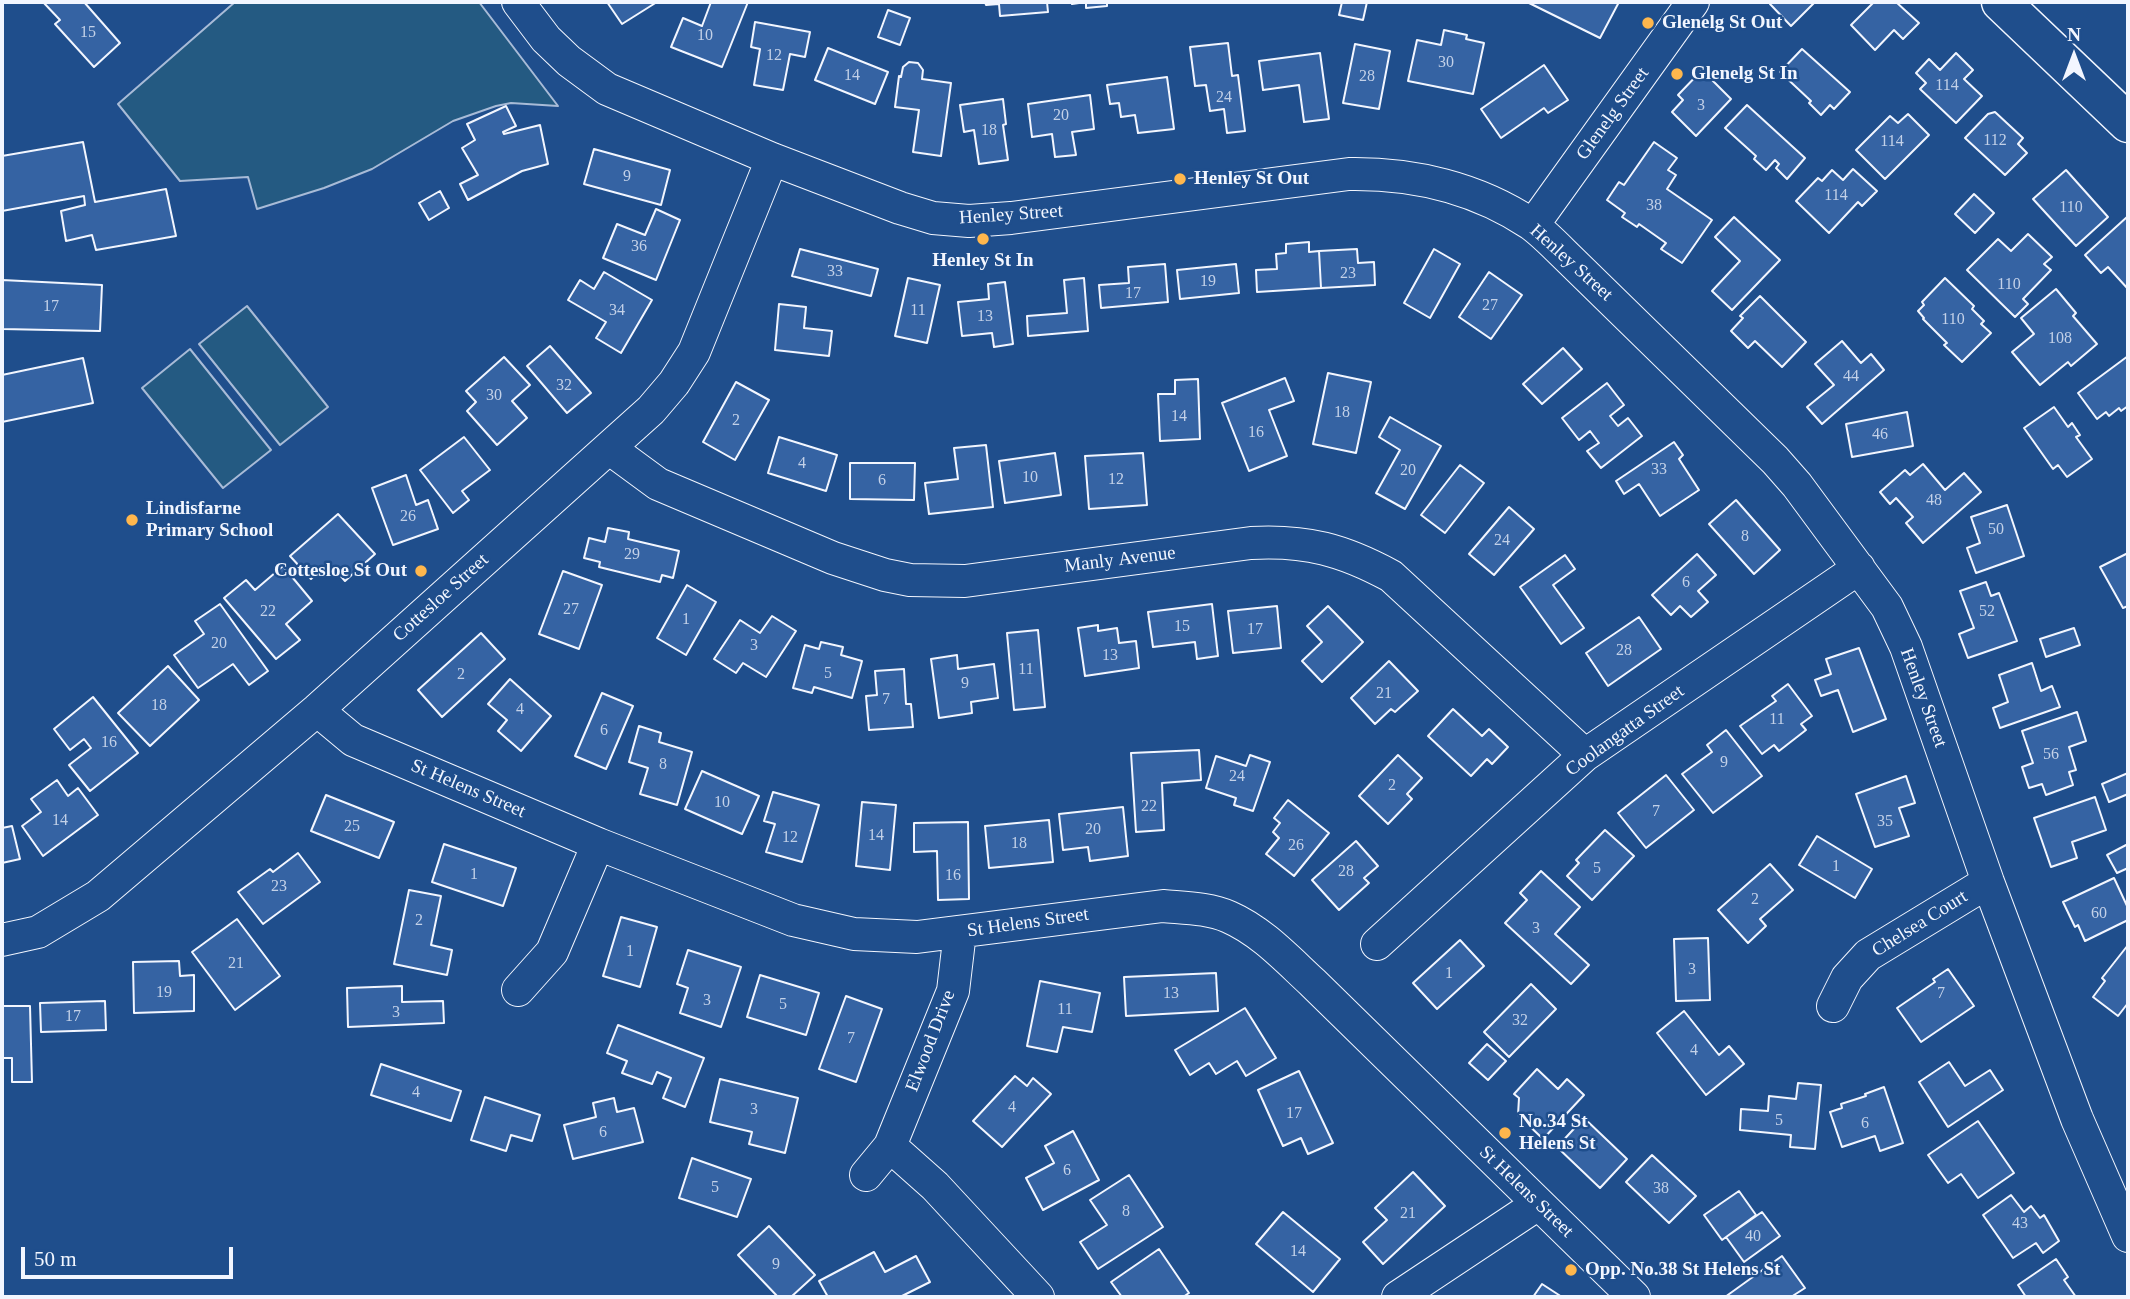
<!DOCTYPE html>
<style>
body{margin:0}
#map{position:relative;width:2130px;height:1299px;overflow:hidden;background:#1f4e8c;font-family:Georgia,serif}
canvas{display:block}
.frame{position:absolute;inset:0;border:4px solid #f2f6ff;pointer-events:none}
.north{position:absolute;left:2039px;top:21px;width:70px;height:70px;-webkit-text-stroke:5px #1f4e8c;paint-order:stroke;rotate:0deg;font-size:19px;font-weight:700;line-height:28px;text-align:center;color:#f2f6ff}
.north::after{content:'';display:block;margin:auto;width:24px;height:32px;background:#f2f6ff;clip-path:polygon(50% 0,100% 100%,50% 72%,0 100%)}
.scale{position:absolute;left:21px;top:1247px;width:212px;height:32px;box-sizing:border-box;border:4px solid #f2f6ff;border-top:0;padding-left:9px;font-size:21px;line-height:24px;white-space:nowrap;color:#f2f6ff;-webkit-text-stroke:5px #1f4e8c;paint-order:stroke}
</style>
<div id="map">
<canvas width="2130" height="1299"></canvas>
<div class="frame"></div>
<div class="north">N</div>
<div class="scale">50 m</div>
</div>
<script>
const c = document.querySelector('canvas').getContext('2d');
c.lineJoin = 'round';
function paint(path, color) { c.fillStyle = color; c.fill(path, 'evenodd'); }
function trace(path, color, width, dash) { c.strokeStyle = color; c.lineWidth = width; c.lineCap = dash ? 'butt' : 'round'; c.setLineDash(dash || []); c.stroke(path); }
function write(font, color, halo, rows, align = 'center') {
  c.font = font + ' Georgia,serif'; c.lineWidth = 5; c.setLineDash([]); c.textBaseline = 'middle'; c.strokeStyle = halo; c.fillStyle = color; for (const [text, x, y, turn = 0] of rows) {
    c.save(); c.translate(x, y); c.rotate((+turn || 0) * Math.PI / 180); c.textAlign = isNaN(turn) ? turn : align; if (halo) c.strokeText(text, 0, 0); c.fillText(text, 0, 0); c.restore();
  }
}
const green = new Path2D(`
 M235,2H479L558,106L511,103L496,106L453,121L372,169L324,188L257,209L248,177L180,181L118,104Z
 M247,306L328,407L280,445L199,344Z
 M190,349L271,450L223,488L142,388Z`);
const building = new Path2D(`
 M43,2H84L120,43L94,67L55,24L60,20Z
 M607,2H657L622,24Z
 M711,2H748L722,67L671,47L683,18L702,26Z
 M985,2H1047L1048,12L1000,16L999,4L986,5Z
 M1072,2H1107V6L1086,8V2L1072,4Z
 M1342,2H1367L1363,20L1339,15Z
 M1527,2H1619L1600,38Z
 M1772,2H1815L1791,26L1770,4Z
 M1874,2H1896L1919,23L1903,39L1894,30L1875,50L1851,25Z
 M888,10L910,18L900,45L878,37Z
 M755,22L810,32L805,57L790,54L783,90L754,85L760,49L751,47Z
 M1444,30L1467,35L1466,39L1484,43L1473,94L1408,81L1417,40L1441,45Z
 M1228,43L1232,76L1238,75L1245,131L1227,133L1224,109L1210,111L1206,85L1195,86L1190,47Z
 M1355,44L1390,51L1379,109L1343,103Z
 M828,48L888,72L875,104L815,80Z
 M1802,49L1850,92L1834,109L1830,105L1821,115L1809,103L1811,101L1780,72Z
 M1320,53L1329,119L1304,122L1299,85L1263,90L1259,61Z
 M1956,53L1973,70L1964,79L1982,96L1956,123L1920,89L1926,83L1916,73L1929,59L1940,70Z
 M909,62L918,63L923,70L922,79L951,83L941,156L913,152L919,110L895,107L899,76L901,77L903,67Z
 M1544,65L1568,100L1548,113L1544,108L1501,138L1481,109Z
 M1702,70L1731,99L1696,136L1672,112L1683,100L1678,95Z
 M1167,77L1174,129L1138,133L1135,115L1121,117L1119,103L1110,104L1107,85Z
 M1090,95L1094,129L1072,132L1076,155L1055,157L1052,134L1032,137L1028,104Z
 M1003,99L1006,124L1003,125L1008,160L979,164L974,130L964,132L960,105Z
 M1747,105L1805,158L1787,179L1776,168L1779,164L1775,160L1766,170L1754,159L1756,156L1725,128Z
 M506,106L516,126L503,132L504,134L540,125L548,164L522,171L468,200L460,184L478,175L462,148L475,140L467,124Z
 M1995,112L2023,138L2018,144L2027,153L2005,175L1965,138L1988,114Z
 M1908,114L1929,135L1885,179L1856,150L1890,116L1898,123Z
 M83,142L95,202L166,189L176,236L96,250L92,235L66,241L61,211L85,205L84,196L2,211V156Z
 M1654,142L1677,158L1668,170L1676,175L1667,189L1712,220L1682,263L1661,249L1666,243L1639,224L1637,227L1622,217L1625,213L1607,200L1619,182L1624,185Z
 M594,149L670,170L661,205L584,184Z
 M1853,169L1877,191L1862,206L1858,202L1829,233L1796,201L1818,178L1822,181L1832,170L1843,180Z
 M2066,170L2108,217L2076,246L2033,199Z
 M440,191L449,208L429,220L419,203Z
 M1974,194L1994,213L1975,233L1955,214Z
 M656,209L680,220L656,280L603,258L617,224L645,235Z
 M1734,217L1780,260L1732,310L1712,291L1740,261L1715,237Z
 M2127,217L2128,218V289L2108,267L2101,273L2085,255Z
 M2028,234L2052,257L2044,264L2051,270L2023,299L2028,304L2015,317L1967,270L1998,239L2011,251Z
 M1309,242V252L1319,251L1321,288L1257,292L1256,270L1277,269L1276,254L1286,253V244Z
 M800,249L878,269L871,296L792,276Z
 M1357,249L1358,263L1374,262L1375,285L1321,288L1319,251Z
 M1434,249L1460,264L1430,318L1404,303Z
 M1165,264L1168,302L1101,308L1099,285L1129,283L1128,267Z
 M1236,264L1239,293L1180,299L1177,270Z
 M604,272L652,300L621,353L596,338L606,322L568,300L580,280L594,289Z
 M1489,272L1522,295L1491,339L1459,317Z
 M908,278L940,285L927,343L895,336Z
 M1084,278L1088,331L1028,336L1027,316L1067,313L1064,280Z
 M1945,278L1974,306L1972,309L1984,321L1981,324L1991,333L1962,362L1944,345L1947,343L1923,319L1924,318L1918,311L1924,305L1922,302Z
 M2,280L102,285L100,331L2,329Z
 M1005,282L1013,344L994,347L992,333L962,336L958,302L989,299L988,284Z
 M2056,289L2076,313L2073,316L2097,344L2071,366L2068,362L2040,385L2012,352L2034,334L2021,318Z
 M1760,296L1806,342L1782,367L1755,341L1748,348L1731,331L1743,318L1740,316Z
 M779,304L806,307L804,328L832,331L829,356L775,350Z
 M1842,341L1861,363L1871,354L1884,370L1822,424L1807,407L1834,385L1815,364Z
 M550,346L591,393L567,413L527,366Z
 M1563,348L1582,369L1542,404L1523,384Z
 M2128,356V406L2121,411L2119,408L2109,416L2106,412L2097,419L2078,393Z
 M504,357L530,385L512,401L527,418L497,445L467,411L476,402L466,391Z
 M83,358L93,403L2,422V375Z
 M1328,373L1371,382L1356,453L1313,444Z
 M1285,378L1294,401L1269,410L1287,456L1249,471L1222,403Z
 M1198,379L1200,439L1160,441L1158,394H1175V380Z
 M736,382L769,400L735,460L703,442Z
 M1607,383L1624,405L1610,416L1618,426L1628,418L1642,436L1601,468L1587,451L1599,443L1590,431L1579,440L1562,418Z
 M2054,407L2068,427L2072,423L2080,435L2076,437L2092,459L2067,477L2058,465L2053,469L2024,428Z
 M1907,412L1913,446L1852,457L1846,424Z
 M1390,417L1441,446L1405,509L1376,493L1400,450L1379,437Z
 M464,437L490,470L462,491L469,500L453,513L420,470Z
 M779,437L837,455L826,491L768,473Z
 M1674,442L1683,455L1679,459L1699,490L1660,516L1639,484L1624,494L1616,481Z
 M986,445L993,507L929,514L925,483L958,479L954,448Z
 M1055,453L1061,495L1005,503L999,461Z
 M1143,453L1147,505L1089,509L1085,456Z
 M850,463H915L914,500L850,499Z
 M1923,464L1945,490L1964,473L1981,492L1923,543L1906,523L1913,517L1896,498L1890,504L1880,492L1905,470L1910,475Z
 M1460,465L1484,483L1445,533L1421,515Z
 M406,475L416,505L428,500L438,529L393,545L372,488Z
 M1736,500L1780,550L1754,574L1709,524Z
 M2007,505L2024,556L1976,573L1967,548L1980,543L1971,517Z
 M1509,507L1534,529L1494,575L1469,554Z
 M338,514L375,554L345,581L333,567L324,575L320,570L311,579L290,556Z
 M608,528L629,532L628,539L679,551L673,578L662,575L660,582L599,567L600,562L584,558L589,538L605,542Z
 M2128,553V606L2123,608L2100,567Z
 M1697,554L1716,575L1698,591L1708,602L1691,617L1680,606L1671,615L1652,595Z
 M1565,555L1575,569L1553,585L1584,628L1561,644L1520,587Z
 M283,566L312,601L286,624L300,640L276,659L224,598L246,580L255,590Z
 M563,571L602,585L579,649L539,634Z
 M1986,582L1991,596L1999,593L2017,641L1968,658L1959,634L1974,628L1960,591Z
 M687,585L716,602L686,655L657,638Z
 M220,604L268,671L249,685L233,664L198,688L174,655L204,634L195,621Z
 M1212,604L1218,656L1197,659L1195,642L1153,647L1148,612Z
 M1277,606L1281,648L1233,653L1228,611Z
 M1328,606L1363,642L1322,682L1302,661L1322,642L1307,626Z
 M772,616L796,631L766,677L743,663L736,673L714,659L740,620L760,633Z
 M1639,617L1661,649L1608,686L1586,653Z
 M1098,625V631L1117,628L1119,643L1136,641L1139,668L1085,676L1078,628Z
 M2074,628L2080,645L2046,657L2040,639Z
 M1038,630L1045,707L1014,710L1007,633Z
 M481,633L505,659L442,717L418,690Z
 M821,642L843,647L841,655L862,661L852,698L814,687L812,693L793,688L805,645L819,649Z
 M1859,648L1886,719L1853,732L1838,690L1821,696L1815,680L1831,674L1826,659Z
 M957,655L958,669L994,664L998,698L971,702L972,713L939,718L931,659Z
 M1389,661L1418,691L1395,712L1391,709L1375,724L1351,698Z
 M2032,663L2041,691L2052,686L2060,707L2000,728L1993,708L2008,702L1999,675Z
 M168,666L199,700L150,746L118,713Z
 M904,669L906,704H911L913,727L869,730L866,696L877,695L875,671Z
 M510,679L551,716L521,751L498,731L507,720L488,704Z
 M1788,684L1812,716L1801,724L1806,730L1779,751L1774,745L1762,754L1740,726L1776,701L1772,696Z
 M602,693L633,706L606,769L575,756Z
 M93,697L138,753L90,791L69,765L91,748L84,739L70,750L54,729Z
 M1453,709L1482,736L1489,729L1508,747L1492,764L1487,759L1471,776L1428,736Z
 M2077,712L2086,741L2069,747L2076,770L2069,772L2073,785L2046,795L2042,784L2029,788L2022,767L2033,763L2022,731Z
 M639,726L661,733L659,742L692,752L677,805L640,794L648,768L629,762Z
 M1726,730L1762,776L1713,813L1682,774L1712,752L1707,745Z
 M1199,750L1201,780L1162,783L1164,830L1136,832L1131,753Z
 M1250,755L1270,762L1253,811L1234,805L1236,798L1206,788L1216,756L1246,766Z
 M1398,755L1422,778L1407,794L1412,799L1388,824L1359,796Z
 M702,771L759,796L742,834L685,809Z
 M2128,773V794L2109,802L2102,784Z
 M1666,775L1694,810L1646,848L1618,813Z
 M1906,776L1915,803L1899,808L1909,836L1875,847L1856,794Z
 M57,780L68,796L78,788L98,815L43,856L22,826L41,812L31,799Z
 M773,792L819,805L802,862L766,852L775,824L764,821Z
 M326,795L394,822L379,858L311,831Z
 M2095,797L2106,830L2072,842L2077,858L2051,867L2034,818Z
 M1288,800L1329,833L1294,876L1266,854L1279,838L1273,832L1280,823L1274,818Z
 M862,802L896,805L890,870L856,866Z
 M1123,807L1128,856L1090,861L1088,847L1063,850L1059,814Z
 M1049,820L1053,862L989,868L985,826Z
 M968,822L969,899L938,900L937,851L914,852V823Z
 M12,826L20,859L2,863V828Z
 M1605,830L1634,856L1592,900L1567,876L1579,863L1576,860Z
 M1817,836L1872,869L1855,898L1799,865Z
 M1356,841L1378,866L1364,878L1369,883L1339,910L1312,880Z
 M444,844L516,868L503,906L432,882Z
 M2128,844V868L2117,873L2107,855Z
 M298,853L320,882L263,924L238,892L270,869L273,872Z
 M1770,864L1793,890L1760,919L1766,926L1748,943L1718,910Z
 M1541,871L1580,907L1555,934L1589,965L1571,984L1505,923L1527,900L1520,893Z
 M2114,878L2128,908V920L2085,941L2078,925L2075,927L2063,902Z
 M409,890L441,896L431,945L452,950L447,975L394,964Z
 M621,917L657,927L640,987L603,976Z
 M237,919L280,976L235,1010L192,952Z
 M1708,938L1710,1000L1676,1001L1674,939Z
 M1460,940L1484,966L1437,1009L1413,983Z
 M2128,945V1003L2118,1016L2093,997L2105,981L2102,978Z
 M688,950L741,967L721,1027L680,1013L688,988L677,984Z
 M179,961L180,976L194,975V1011L134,1013L133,962Z
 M1948,969L1974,1006L1921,1042L1897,1008L1935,982L1933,979Z
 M1216,973L1218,1011L1126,1016L1124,977Z
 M760,975L819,993L806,1035L747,1017Z
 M1040,981L1100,993L1092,1032L1063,1027L1057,1052L1027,1046Z
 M1531,984L1556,1009L1509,1057L1484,1032Z
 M402,986V1002L443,1001L444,1023L348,1027L347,988Z
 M846,996L882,1009L856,1082L819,1069Z
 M105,1001L106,1030L41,1032L40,1003Z
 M2,1006H30L32,1082H12V1058H2Z
 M1245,1008L1276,1058L1246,1076L1237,1061L1216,1074L1209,1063L1190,1075L1175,1050Z
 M1684,1011L1719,1055L1729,1046L1744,1064L1706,1095L1657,1033Z
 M618,1025L704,1058L685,1107L663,1098L671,1078L657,1072L652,1084L622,1073L627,1061L607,1053Z
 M1487,1044L1506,1061L1488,1080L1469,1063Z
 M1949,1062L1965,1086L1990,1070L2003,1090L1948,1127L1919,1082Z
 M381,1064L461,1091L451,1121L371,1095Z
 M1537,1069L1558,1089L1567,1079L1584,1095L1543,1139L1518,1115L1519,1098L1514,1094Z
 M1299,1071L1333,1143L1308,1154L1301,1138L1283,1146L1258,1090Z
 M1015,1076L1027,1086L1033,1078L1051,1094L1002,1147L973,1121Z
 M720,1079L798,1098L785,1153L749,1144L752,1132L710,1122Z
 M1798,1083L1821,1085L1815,1149L1790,1147L1791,1135L1740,1130L1741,1109L1768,1111L1769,1096L1796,1099Z
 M1884,1087L1903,1143L1880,1151L1875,1136L1842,1147L1830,1112L1842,1108L1841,1104L1866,1096L1865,1094Z
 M485,1097L540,1115L532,1141L511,1135L506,1151L471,1140Z
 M614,1098L617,1112L634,1108L643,1142L573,1159L564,1125L596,1117L593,1103Z
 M1584,1118L1627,1159L1600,1188L1557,1147Z
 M1978,1121L2014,1173L1978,1198L1961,1174L1948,1183L1928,1155Z
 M1073,1131L1099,1180L1043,1210L1026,1178L1054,1163L1045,1146Z
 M1652,1155L1696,1196L1669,1223L1626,1182Z
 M692,1158L751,1179L737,1217L679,1198Z
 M1413,1172L1445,1206L1383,1264L1363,1242L1387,1220L1375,1208Z
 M1129,1175L1163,1227L1098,1269L1080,1242L1107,1225L1090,1200Z
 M1739,1191L1756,1215L1722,1240L1704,1215Z
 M2011,1195L2024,1212L2031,1206L2040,1218L2044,1215L2059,1241L2043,1253L2036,1243L2013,1258L1983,1215Z
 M1283,1212L1340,1259L1313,1292L1256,1244Z
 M1762,1212L1780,1236L1744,1262L1726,1237Z
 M769,1226L815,1275L791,1297H778L738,1255Z
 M1159,1249L1189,1293L1183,1297H1122L1111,1282Z
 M874,1252L885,1272L916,1256L930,1282L900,1297H828L819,1281Z
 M1782,1256L1805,1288L1791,1297H1725Z
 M2056,1259L2068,1277L2064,1280L2076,1297H2026L2018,1285Z
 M1542,1284L1562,1297H1533Z`);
const minor = new Path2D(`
 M518,2L546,39L569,61L607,89L772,159L900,208L933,218L969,221L1011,218L1349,174C1413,173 1477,188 1531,224C1542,232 1553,243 1563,253L1775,460L1797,485L1887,607L1906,647L1988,882L2077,1119L2128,1236
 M1533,225L1693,2
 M609,448L658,484L833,558L885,575L910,580L965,581L1251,543C1307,540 1343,550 1391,576L1585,755
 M317,710L353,740L598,844L793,920L854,934L917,937L1163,906C1185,908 1209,908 1229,917C1261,931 1286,958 1312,982L1634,1297
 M2,940L38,932L98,896L317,710L651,410L674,383L694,352L772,159
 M1377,944L1585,755L1859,568
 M518,990L552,952L598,844
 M1833,1006L1847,978L1868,955L1988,882
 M890,1146L935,1186L1038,1297
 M866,1175L890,1146L953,991L960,932
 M1398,1297L1538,1204`);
const major = new Path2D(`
 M2001,2L2128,123`);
const markers = [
 [1648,23,7,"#ffb74d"],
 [1677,74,7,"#ffb74d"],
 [1180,179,7,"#ffb74d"],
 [983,239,7,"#ffb74d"],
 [132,520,7,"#ffb74d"],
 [421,571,7,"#ffb74d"],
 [1505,1133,7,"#ffb74d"],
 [1571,1270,7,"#ffb74d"]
];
const numberNames = [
 ["15",88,33],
 ["10",705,36],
 ["12",774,56],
 ["30",1446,63],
 ["14",852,76],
 ["28",1367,77],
 ["114",1947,86],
 ["24",1224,98],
 ["3",1701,106],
 ["20",1061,116],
 ["18",989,131],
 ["112",1995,141],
 ["114",1892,142],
 ["9",627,177],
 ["114",1836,196],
 ["38",1654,206],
 ["110",2071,208],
 ["36",639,247],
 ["33",835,272],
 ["23",1348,274],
 ["19",1208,282],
 ["110",2009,285],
 ["17",1133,294],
 ["27",1490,306],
 ["17",51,307],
 ["34",617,311],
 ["11",918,311],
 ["13",985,317],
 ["110",1953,320],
 ["108",2060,339],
 ["44",1851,377],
 ["32",564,386],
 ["30",494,396],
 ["18",1342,413],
 ["14",1179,417],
 ["2",736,421],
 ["16",1256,433],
 ["46",1880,435],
 ["4",802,464],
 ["33",1659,470],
 ["20",1408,471],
 ["10",1030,478],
 ["12",1116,480],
 ["6",882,481],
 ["48",1934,501],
 ["26",408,517],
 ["50",1996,530],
 ["8",1745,537],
 ["24",1502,541],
 ["29",632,555],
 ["6",1686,583],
 ["27",571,610],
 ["22",268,612],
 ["52",1987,612],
 ["1",686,620],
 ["15",1182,627],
 ["17",1255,630],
 ["20",219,644],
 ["3",754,646],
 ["28",1624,651],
 ["13",1110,656],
 ["11",1026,670],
 ["5",828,674],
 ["2",461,675],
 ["9",965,684],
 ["21",1384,694],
 ["7",886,700],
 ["18",159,706],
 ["4",520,710],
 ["11",1777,720],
 ["6",604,731],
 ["16",109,743],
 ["56",2051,755],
 ["9",1724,763],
 ["8",663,765],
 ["24",1237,777],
 ["2",1392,786],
 ["10",722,803],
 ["22",1149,807],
 ["7",1656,812],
 ["14",60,821],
 ["35",1885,822],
 ["25",352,827],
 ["20",1093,830],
 ["14",876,836],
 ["12",790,838],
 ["18",1019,844],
 ["26",1296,846],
 ["1",1836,867],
 ["5",1597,869],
 ["28",1346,872],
 ["1",474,875],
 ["16",953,876],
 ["23",279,887],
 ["2",1755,900],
 ["60",2099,914],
 ["2",419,921],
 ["3",1536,929],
 ["1",630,952],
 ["21",236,964],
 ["3",1692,970],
 ["1",1449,974],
 ["19",164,993],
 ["13",1171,994],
 ["7",1941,994],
 ["3",707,1001],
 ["5",783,1005],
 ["11",1065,1010],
 ["3",396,1013],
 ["17",73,1017],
 ["32",1520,1021],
 ["7",851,1039],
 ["4",1694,1051],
 ["4",416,1093],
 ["4",1012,1108],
 ["3",754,1110],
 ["17",1294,1114],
 ["5",1779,1121],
 ["6",1865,1124],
 ["6",603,1133],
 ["6",1067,1171],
 ["5",715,1188],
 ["38",1661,1189],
 ["8",1126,1212],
 ["21",1408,1214],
 ["43",2020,1224],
 ["40",1753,1237],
 ["14",1298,1252],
 ["9",776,1265]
];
const poiNames = [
 ["Glenelg St Out",1662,23],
 ["Glenelg St In",1691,74],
 ["Henley St Out",1194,179],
 ["Henley St In",983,261,"center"],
 ["Lindisfarne",146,509],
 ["Primary School",146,531],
 ["Cottesloe St Out",407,571,"right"],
 ["No.34 St",1519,1122],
 ["Helens St",1519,1144],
 ["Opp. No.38 St Helens St",1585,1270]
];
const streetNames = [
 ["Glenelg Street",1613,114,-54],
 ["Henley Street",1011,215,-4],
 ["Henley Street",1571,263,42],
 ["Manly Avenue",1120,560,-7],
 ["Cottesloe Street",441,598,-42],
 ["Henley Street",1923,698,70],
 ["Coolangatta Street",1625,731,-36],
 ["St Helens Street",468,789,23],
 ["St Helens Street",1028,923,-8],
 ["Chelsea Court",1920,924,-32],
 ["Elwood Drive",931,1041,-69],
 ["St Helens Street",1526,1192,44]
];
paint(green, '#245a82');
trace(green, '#a8bbd7', 2);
paint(building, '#3563a3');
trace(building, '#f2f6ff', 2);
trace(minor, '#f2f6ff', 34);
trace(major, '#f2f6ff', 41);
trace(minor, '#1f4e8c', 32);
trace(major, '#1f4e8c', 38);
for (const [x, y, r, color] of markers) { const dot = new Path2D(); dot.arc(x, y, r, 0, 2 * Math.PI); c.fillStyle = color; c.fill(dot); trace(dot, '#1f4e8c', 2.5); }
write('16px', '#c3d1e8', null, numberNames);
write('bold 19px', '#f2f6ff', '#1f4e8c', poiNames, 'left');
write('19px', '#f2f6ff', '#1f4e8c', streetNames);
</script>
